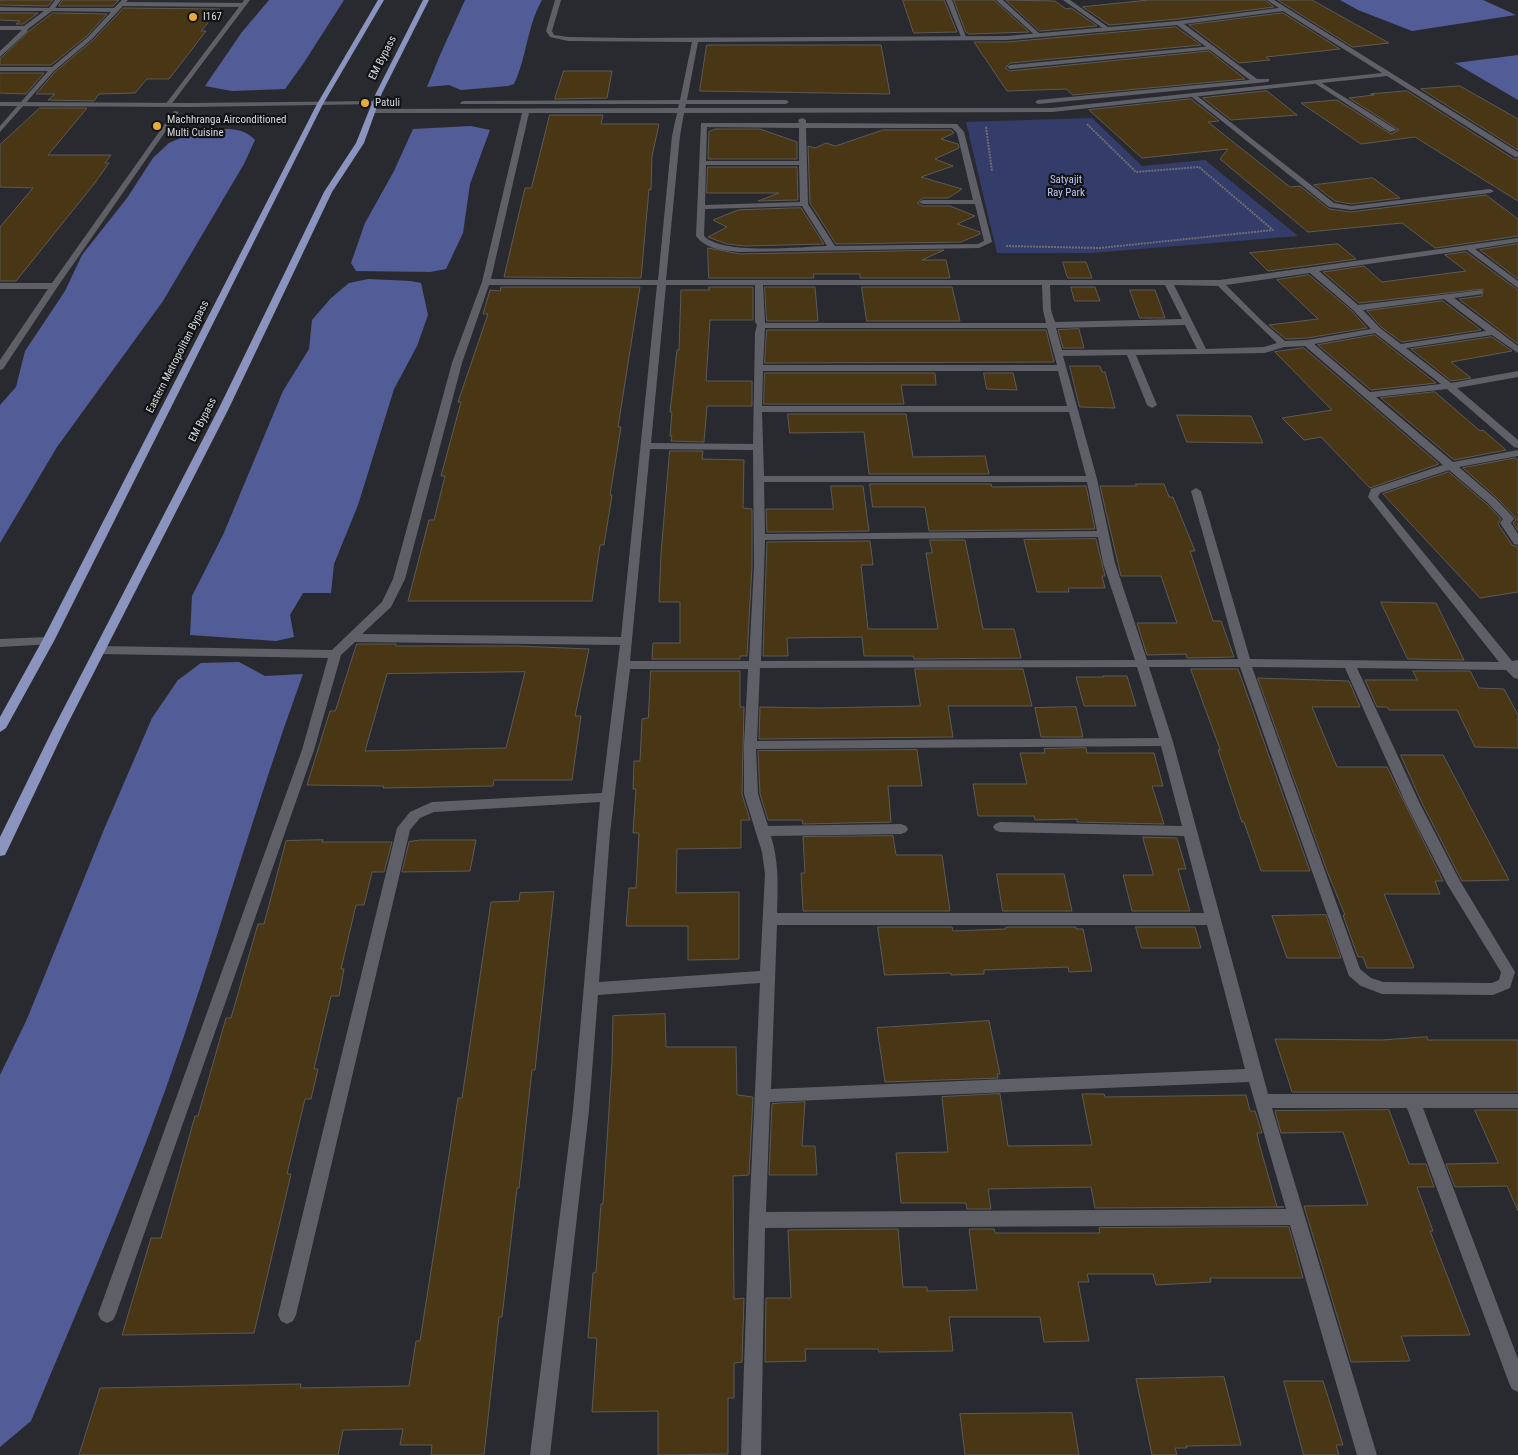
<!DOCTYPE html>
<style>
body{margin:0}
canvas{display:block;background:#292a30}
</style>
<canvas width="1518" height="1455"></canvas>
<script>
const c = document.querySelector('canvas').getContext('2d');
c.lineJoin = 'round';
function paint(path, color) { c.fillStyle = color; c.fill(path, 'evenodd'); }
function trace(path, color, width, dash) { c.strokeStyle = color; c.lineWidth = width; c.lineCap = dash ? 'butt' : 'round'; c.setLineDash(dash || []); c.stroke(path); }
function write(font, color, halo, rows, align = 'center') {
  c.font = font + ' "Roboto Condensed",sans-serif'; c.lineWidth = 4.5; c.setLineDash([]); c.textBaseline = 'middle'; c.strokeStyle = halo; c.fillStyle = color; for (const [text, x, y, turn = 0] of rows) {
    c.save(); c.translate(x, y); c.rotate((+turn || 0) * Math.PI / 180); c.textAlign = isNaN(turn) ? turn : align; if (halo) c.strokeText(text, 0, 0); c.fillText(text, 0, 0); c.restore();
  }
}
const green = new Path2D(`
 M1092,118L1142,166L1205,160L1298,236L1091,253H997L966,122Z`);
const water = new Path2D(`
 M269,0H344L303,64L285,89L232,91L205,86L242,32Z
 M465,0H542C527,26 527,57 514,84L508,86L461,90L449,85L427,87L440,55Z
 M1340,0H1483L1516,15L1412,31L1358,10Z
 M1518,55V100L1455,63Z
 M471,126L490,130L470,184L463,233L446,269L430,272L356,271L351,263L365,223L394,171L413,129Z
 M212,129C228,129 244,127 255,140L244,164L163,301L57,447L0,543V405L16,387L25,351L65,291L82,255L127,198L153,158L169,143L192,133Z
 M368,279L411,281L421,283L428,315L417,346L394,389L358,505L334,564L331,593H303L290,615L294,637L276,641L190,635L192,596L223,535L283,391L309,349L312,320L331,298L349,283Z
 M239,662L265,676L303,674C253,811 215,951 166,1088C126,1200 77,1310 31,1421L0,1447V1075L27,1019L105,827L152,718L178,680L201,663Z`);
const building = new Path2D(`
 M0,0H53L48,6L0,5Z
 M63,0H119L113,6H59Z
 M903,0H944L957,32L914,33Z
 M954,0H994L1029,32L969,34L966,32Z
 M1006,0L1055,1L1066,9L1071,8L1097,26L1040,31Z
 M1149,0H1265L1274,7L1178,19L1109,25L1083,7Z
 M1278,0H1312L1389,43L1353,47Z
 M124,8L220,9L201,31H206L169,79H147L135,93L99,94L94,101L48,100L55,94H36L55,72L93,40Z
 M0,13H38L23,24H16L20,21L0,20Z
 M53,13L107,14L87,36L51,65H0V59L29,31Z
 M1283,13L1340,49L1266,57L1270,60L1239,63L1189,25Z
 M1176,27L1201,45L1010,63L1005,68L1010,71L1209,51L1245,79L1073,95L1066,89L1007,91L974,42H1007Z
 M707,45H881L890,94L700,91Z
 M564,71H612L607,98L555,99Z
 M0,73H44L26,94L0,93Z
 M1460,86L1518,119V150L1421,89Z
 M1267,91L1297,115L1231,120L1203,98Z
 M1407,91L1514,159H1518V201L1415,137L1361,144L1301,103L1337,100L1391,134L1399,130L1349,98L1374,95L1371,94Z
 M1191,99L1219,121L1208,122L1290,187L1300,186L1329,209L1351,212L1486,195L1518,219V236L1435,248L1402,223L1308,232L1220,159L1228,149L1142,158L1089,110Z
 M40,108H87L48,155H111L105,163H109L94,184L16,281H0V227L33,188L0,187V145Z
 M550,115H603L601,124H659L652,156L651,190L649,189L641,278L504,277L525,188H531Z
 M715,129H760L797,142V159H708L709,132Z
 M883,130H951L954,133L941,139L958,144L959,148L935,159L953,166L921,177L962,189L948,198H923L917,203L923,206H950L975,216L957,224L980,232V234L961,242L836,244L810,203L808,146L815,148L826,143L835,146Z
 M708,167H797L798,200L758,201L779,193H707Z
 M1373,178L1400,198L1351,204L1335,201L1314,185Z
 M801,208L824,244L744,246L727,244L708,237L727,227L713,220L738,210Z
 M1338,244L1356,259L1268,271L1250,253Z
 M1518,244V279L1480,250Z
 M708,248L740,254L944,250L922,260H946L950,278H860V274H813L814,278H709Z
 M1466,252L1518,290V344L1459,299L1482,296L1483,289L1359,303L1323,272L1364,266L1382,282L1466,271L1445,255Z
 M1063,262H1086L1092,278H1068Z
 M1309,275L1352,311L1367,328L1307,338L1286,339L1269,325L1318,319L1277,280Z
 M501,287H640L618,427H621L610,495H612L604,545H600L592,601H408L429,520H434L445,476H441L461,402H458L488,314H483L490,290L500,291Z
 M709,287H753V320H710L706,381H752V406H707L704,442L671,441L672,436H670L672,412H670L677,350H679L681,290H709Z
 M765,287H815L818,321H767Z
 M862,287H952L960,321H867Z
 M1071,287H1095L1100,301H1075Z
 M1130,290H1155L1165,318H1140Z
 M1443,301L1481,330L1402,342L1381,327L1367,311Z
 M1079,329L1084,348H1063L1058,330Z
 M767,330H1046L1054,362L765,363Z
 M1375,335L1436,383L1371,390L1318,345Z
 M1492,337L1512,351L1451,362L1471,378L1451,381L1411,349Z
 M1304,348L1439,464L1370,488L1321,437L1304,440L1282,418L1332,410L1275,352Z
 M1070,366H1100L1102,372H1105L1115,408L1080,407Z
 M765,373H935L936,385H901L904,404H764Z
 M984,373H1013L1017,390L987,389Z
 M1435,392L1480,431L1483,430L1506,450L1454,460L1381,398Z
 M788,414H906L913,457L985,456L989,474H869L864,432L790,433Z
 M1177,415L1251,416L1263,443L1187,442Z
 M670,451H703L702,459L744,460L743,508L752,509V566L747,656H740V659H652L653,643H680V602H659L661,554Z
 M1516,458L1518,460V531L1513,523L1516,520L1514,516L1498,499L1463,468Z
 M1449,472L1488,505L1501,519L1498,524L1512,545L1518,547V592L1480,598L1383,494Z
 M870,484H991L992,487L1086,486L1095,529L929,531L925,507H873Z
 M1136,484H1164L1169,497H1173L1195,551H1190L1213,621H1221L1234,657L1187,658L1186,654L1147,655L1137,623H1177L1161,576H1121L1100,486H1136Z
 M831,486H863L869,531L767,532L766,509H833Z
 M1096,539L1105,576H1102L1105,588H1068L1069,592H1037L1024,540Z
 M930,540H965L983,629H1014L1021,658L914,659L913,656H864L862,637L787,638L788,656H763L767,542L870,541L873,565H861L868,629H938L926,553H932Z
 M1381,602L1436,603L1464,660L1408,659Z
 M357,644H396V646H518L589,649L575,716H581L572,780H494L493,786L383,788L384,786L307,785L330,711H335ZM525,672L506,748L365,751L387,674Z
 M915,669H1023L1032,706H948L953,737L759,739L760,707L819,708L920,706Z
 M1191,669H1238L1310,871H1261L1244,822H1242L1218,750H1220Z
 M651,671H740V707H744L742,794L750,820H741V848L677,849L676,893L739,892V959L688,960V926H626L629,888H636L639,833H633L636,789H633L634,761H640L642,719L648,718Z
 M1413,671H1470L1479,688L1504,689L1518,715V748L1475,747L1457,710H1389L1387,707H1377L1365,680H1417Z
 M1103,676H1127L1136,706H1084L1076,677H1103Z
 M1258,678L1349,681L1360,707H1312L1337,767H1387L1443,881H1435L1440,894H1384L1414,967L1413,968H1367L1363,957H1358L1343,915H1345L1327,871Z
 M1076,707L1083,737H1041L1035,708Z
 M1086,748L1087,753H1154L1163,786H1152L1164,824L1077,822V819L1035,820L1034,816H978L973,784H1027L1020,753H1045L1044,749Z
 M917,750L922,786H888L891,822L803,824L802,820H768L760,794L758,751Z
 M1401,755H1443L1509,880L1462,881L1422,803Z
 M893,836L896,855H942L950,911H803L801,873H805L803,837Z
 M1143,837L1177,838L1186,869H1178L1190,911H1132L1123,875H1153Z
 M323,840L322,842H392L384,872H372L364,905H356L341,969H344L339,996H331L314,1069H318L311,1099H305L287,1174H291L254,1333L122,1335L151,1238H161L195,1116H198L226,1018H231L258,924H264L286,841Z
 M420,840H476L470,871L402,872L409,842Z
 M997,874H1064L1072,911H1003Z
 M554,892L535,1070H532L519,1188H517L502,1317H499L484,1455H431L432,1445H400L403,1429L343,1430L338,1455H79L100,1388L301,1384L300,1388L409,1386L416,1341H420L458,1098H462L491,902L519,901L520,893Z
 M1326,915L1341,958H1287L1272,916Z
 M878,927H952L953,931L1006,929V927H1076V929H1083L1092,971L1069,972L1068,967L984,970V974L951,975V973L885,975Z
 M1136,927H1195L1201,948H1142Z
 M665,1014L666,1047H736L737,1095L753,1097L749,1175L733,1176L734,1299L744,1298L742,1362L734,1363V1398H728V1454L658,1455V1411L592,1412L597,1338H588L593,1273L596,1272L601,1204H603L612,1062L613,1016Z
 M989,1021L1000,1074H997L998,1078L885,1082L877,1028Z
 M1427,1037L1428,1040H1518V1092H1292L1275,1039L1382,1040Z
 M1000,1094L1008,1146L1092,1145L1082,1094H1104L1105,1097L1246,1095L1250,1111H1255L1262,1133H1257L1259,1143L1277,1207H1284L1095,1208L1091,1187L988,1189L991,1209H967L966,1203H901L896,1153L948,1152L942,1097Z
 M805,1102L802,1146H815L817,1175H769L772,1104Z
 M1389,1110L1409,1164H1426L1434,1187H1417L1433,1231H1430L1470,1335L1401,1336L1410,1361L1351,1362L1304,1206L1368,1205L1343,1132L1281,1133L1275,1111Z
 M1475,1110H1518V1211L1507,1186L1455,1187L1446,1164L1498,1163Z
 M1289,1227L1303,1278H1210L1211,1282L1156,1285L1153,1274H1087L1089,1282H1078L1089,1341L1044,1342L1040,1317H949L953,1351L879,1352L878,1349H805L806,1361L765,1362L766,1298H791L788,1230L898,1229L903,1287H927V1291L977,1290L969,1229H994L995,1233H1100L1099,1228Z
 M1224,1377L1241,1445L1186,1446L1187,1448H1175L1177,1455H1152L1136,1379Z
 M1284,1381H1323L1343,1445H1336L1339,1455H1304Z
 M1072,1413L1079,1455H965L960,1414Z`);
const path = new Path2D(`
 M986,127L992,171
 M1006,246L1100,248L1273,230L1199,167L1136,172L1087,124`);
const lane = new Path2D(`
 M946,0H952L967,40L962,39Z
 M996,0H1003L1041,35V37H1037Z
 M1063,0H1070L1112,30L1107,31Z
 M1213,46L1215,47V49L1010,69L1007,67L1010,65Z
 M1316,82H1320L1397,130L1390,132L1316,84Z
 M1192,95H1196L1334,203L1351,206L1490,189L1494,191L1490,193L1351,210L1329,207L1192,97Z`);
const street = new Path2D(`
 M55,0H61L55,8H114L122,0H128L126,2L242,3L244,0H250L170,106L165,105L239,7L123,6L92,39L54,71L0,132V126L48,71H0V67H52L88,37L111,12L52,11L28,29L27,32L0,57V51L22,30H0V26H24L44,11H0V7L49,8Z
 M555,0H561L552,31L554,35L568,37L631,38L1007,36L1178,21L1279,8L1267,0H1274L1518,152V157H1515L1387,76L1052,112L684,113L680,136L666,280H1220L1518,238V242L1475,249L1518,281V288L1467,250L1319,271L1358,305L1482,290V294L1454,298L1518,346V353L1492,335L1406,348L1451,383L1518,371V377L1457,388L1518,440V448L1514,447L1447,389L1376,397L1453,462L1518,450V456L1459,467L1497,500L1513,517L1514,519L1511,523L1518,534V545L1514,544L1500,523L1503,519L1489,504L1449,470L1380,493L1378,497L1512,661L1518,660V679L1514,678L1506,670L1357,668L1420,804L1460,881L1515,972L1510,988L1493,995L1382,994L1361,986L1349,976L1240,667H1149L1173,742L1268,1094H1518V1108H1423L1518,1359V1392L1512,1389L1509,1383L1407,1108H1272L1377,1455H1357L1290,1225L765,1228L761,1455H741L749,1220L760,983L598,995L589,1110L550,1455H530L573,1110L600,802L434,812L420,818L410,830L296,1315L293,1321L287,1324L281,1321L278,1315L397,828L410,812L432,802L602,793L620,645L355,642L341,655L314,750L116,1314L113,1320L107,1323L101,1320L98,1314L302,750L328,658L101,654L95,650L101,646L332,650L382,602L393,579L452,363L482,282L522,113H373L370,111L373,109L678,108L679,104H461L460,103L463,101L680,100L692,42L568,41L550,37L546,31ZM1283,11L1382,73L1052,108H685L686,104H786L789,102L786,100H687L698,42L1007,40L1177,25L1250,80L1038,100L1035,102L1038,104L1267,82L1269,81V79H1257L1184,24ZM529,113H677L672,136L658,280L491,279ZM1310,273L1353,310L1371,329L1307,340L1285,341L1263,322L1226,285ZM489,285H657L621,637L362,634L391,607L405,579L462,363ZM666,285H755V322L757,325L755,333L753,444L651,443ZM763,285H1042L1043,310L1046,323H765ZM1050,285H1165L1182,319L1055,322L1051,310ZM1174,285L1218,286L1277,343L1264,347L1206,349ZM1444,299L1486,331L1401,344L1380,328L1363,310ZM1185,325L1197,349L1062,350L1056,328ZM765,328H1047L1057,365H763ZM1375,333L1441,384L1370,392L1314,344ZM1305,346L1443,465L1371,489L1368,497L1499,662L1250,659L1201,491L1196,488L1191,491L1238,659L1147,660L1115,563L1097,479L1063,356L1127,355L1147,405L1152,408L1157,405L1136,355L1265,353L1284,347ZM763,371H1058L1067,406H762ZM762,412H1069L1086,476H764ZM650,449L753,450L754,566L749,661H630ZM764,482H1087L1097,531L765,534ZM1098,537L1103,563L1135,660L761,661L765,540ZM1137,667L1159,738L757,741L760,668ZM1252,667L1345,668L1406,804L1447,884L1501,972L1499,980L1492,983L1383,982L1371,978L1360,969ZM630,669H748L744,745V794L762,852L765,874L760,971L599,982L610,833ZM1161,746L1182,826L1000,822L995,824L993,827L995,830L1000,832L1184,836L1204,913H777C778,886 779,862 771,836L901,834L906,832L908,829L906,826L901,824L768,826L758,794L756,749ZM777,925H1207L1245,1069L771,1089ZM1249,1082L1286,1209L766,1212L770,1102Z
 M174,111L179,112L58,286L3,369L0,370V360L48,289H0V283H52Z
 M802,118L806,120V123L957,124L964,132L992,242L979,248L740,252C723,250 707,250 696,236L701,123H799L798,120ZM707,127L799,128V161H706ZM806,128H952L957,133L973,200H923L919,202L923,204H975L984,241L978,244L835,246L808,204ZM706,165H799L800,202L705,205ZM802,206L827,246C799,247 722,255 704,236L705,209Z
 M48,637L54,641L52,644L0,647V639Z`);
const secondary = new Path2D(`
 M376,101L379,103L378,104L191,107L0,106V102L191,103Z`);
const primary = new Path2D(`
 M378,0H384L323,104L54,641L6,728L0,732V717L42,641L317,104Z
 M423,0H429L382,93L364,143L332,192L229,408L64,731L7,851L5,855L0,856V837L52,731L219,408L324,192L356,143L376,93Z`);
const markers = [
 [193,17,5,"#e9ab38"],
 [365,103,5,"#e9ab38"],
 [157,126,5,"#e9ab38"]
];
const farPoinames = [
 ["I167",203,17],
 ["Patuli",375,103],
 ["Machhranga Airconditioned",167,120],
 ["Multi Cuisine",167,133]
];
const farStreetnames = [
 ["EM Bypass",383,58,-63],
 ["Eastern Metropolitan Bypass",178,357,-63],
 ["EM Bypass",203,420,-63]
];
const farParknames = [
 ["Satyajit",1066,180],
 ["Ray Park",1066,193]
];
paint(green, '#343c6a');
paint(water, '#525c97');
paint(building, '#493614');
trace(building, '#5d5953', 1);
trace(path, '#6d6e73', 2, [2, 1]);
paint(lane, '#5f6067');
paint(street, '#5f6067');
paint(secondary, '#5f6067');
paint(primary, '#8b94bf');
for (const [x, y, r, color] of markers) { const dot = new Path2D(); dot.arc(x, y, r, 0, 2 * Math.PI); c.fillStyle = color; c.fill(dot); trace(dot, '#121315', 2); }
write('11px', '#d8d9dd', '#121315', farPoinames, 'left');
write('11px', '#d8d9dd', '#121315', farStreetnames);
write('11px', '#bac6fa', '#121315', farParknames);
</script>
